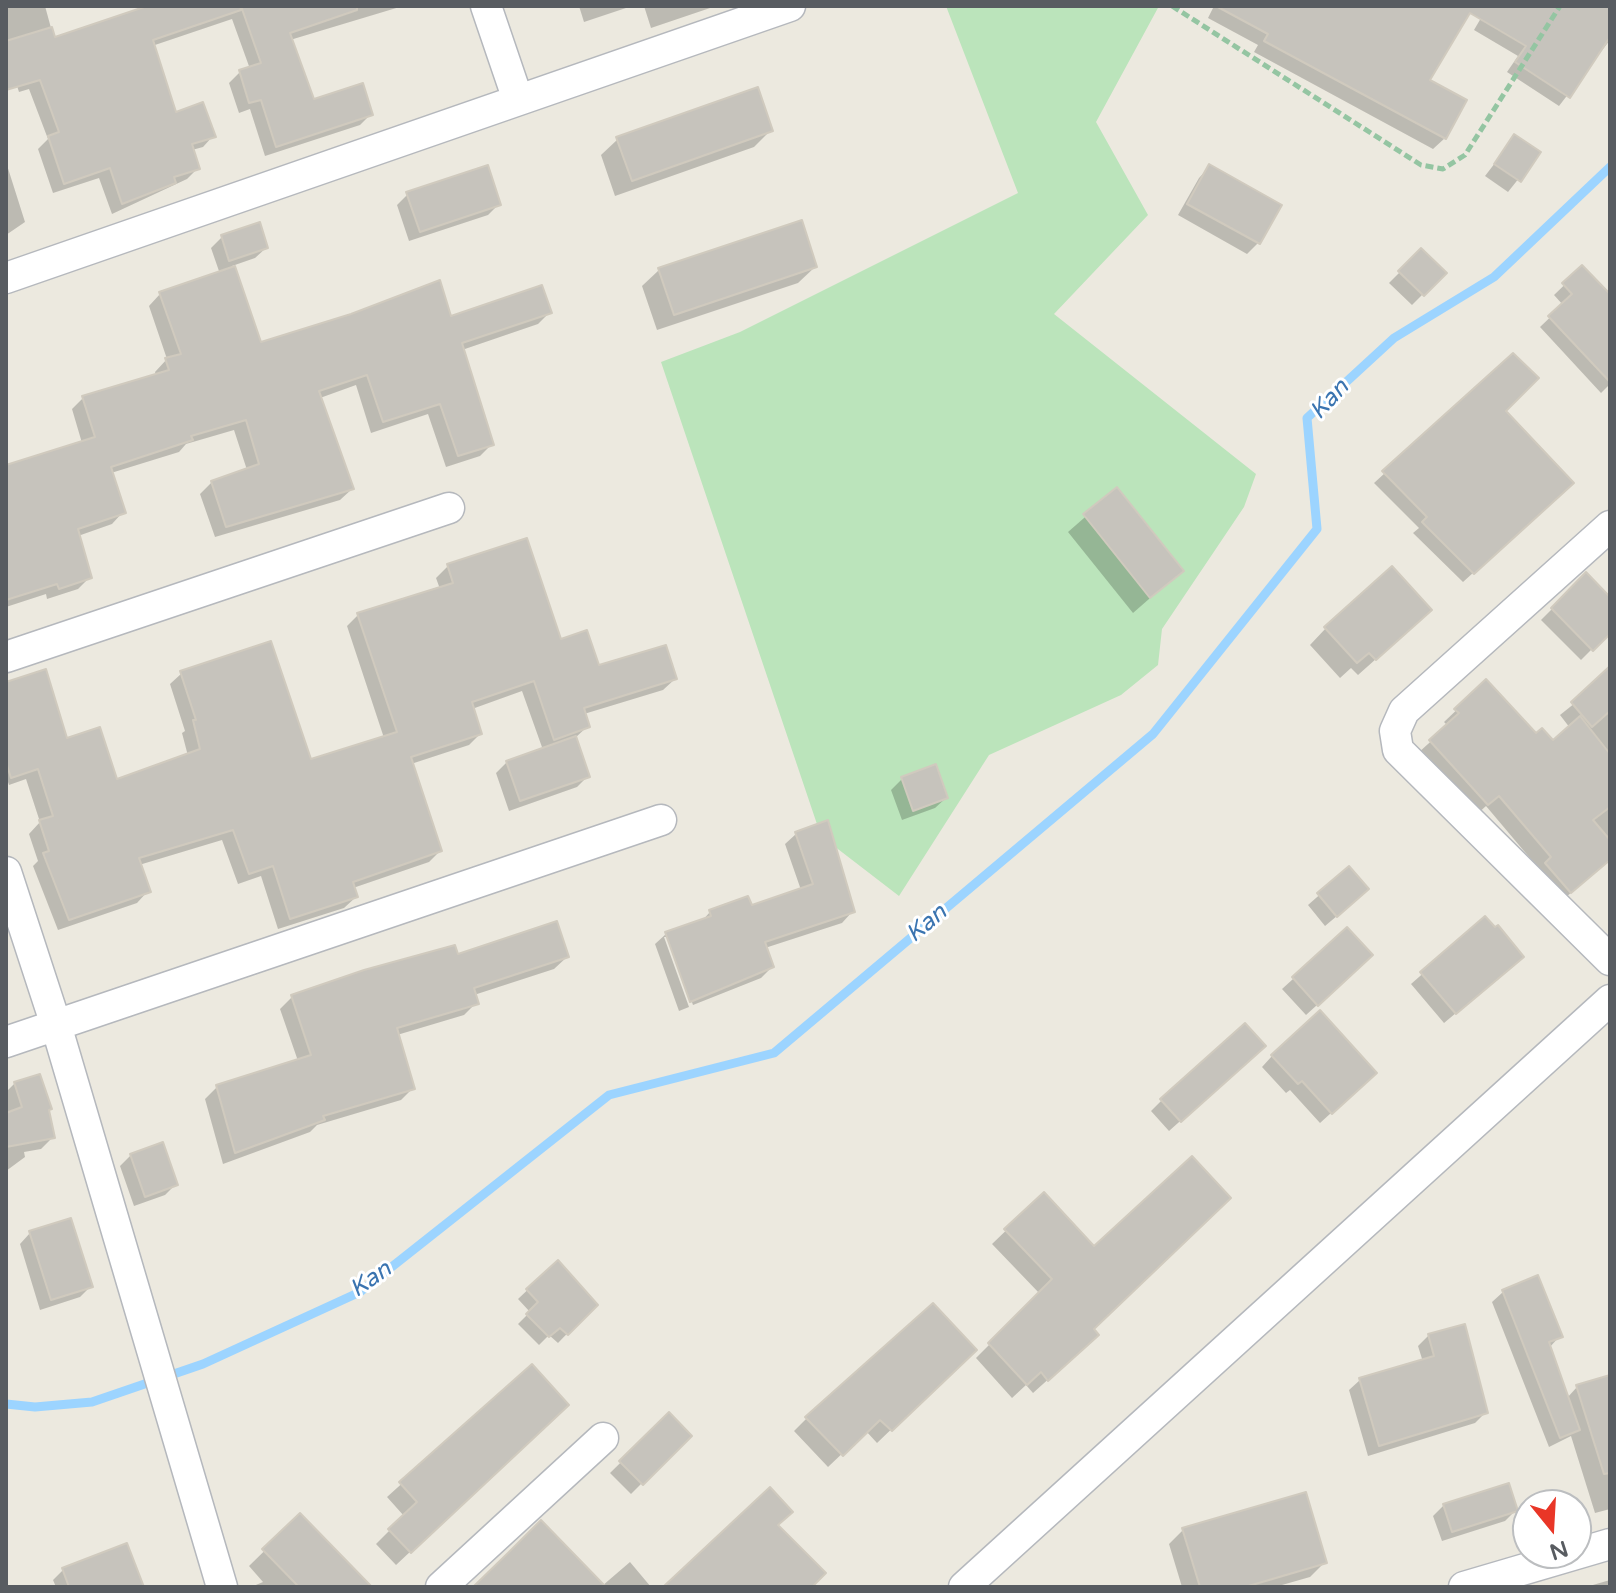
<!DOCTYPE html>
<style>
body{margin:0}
#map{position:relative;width:1616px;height:1593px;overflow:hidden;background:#ece9df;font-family:"Varela Round",sans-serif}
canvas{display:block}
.frame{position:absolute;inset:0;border:8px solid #585c61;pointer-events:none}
.north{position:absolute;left:1512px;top:1489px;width:80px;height:80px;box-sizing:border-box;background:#fff;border:2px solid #bcbec0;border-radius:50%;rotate:162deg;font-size:22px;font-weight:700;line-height:32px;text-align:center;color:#585c61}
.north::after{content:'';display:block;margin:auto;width:28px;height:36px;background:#e93627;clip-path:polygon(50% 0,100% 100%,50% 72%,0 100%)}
</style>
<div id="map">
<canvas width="1616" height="1593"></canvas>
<div class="frame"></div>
<div class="north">N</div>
</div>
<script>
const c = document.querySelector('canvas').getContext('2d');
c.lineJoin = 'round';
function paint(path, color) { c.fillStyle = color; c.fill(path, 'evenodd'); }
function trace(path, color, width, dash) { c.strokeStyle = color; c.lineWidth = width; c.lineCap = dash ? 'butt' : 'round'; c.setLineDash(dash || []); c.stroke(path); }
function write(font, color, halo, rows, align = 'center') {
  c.font = font + ' "Varela Round",sans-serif'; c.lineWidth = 6; c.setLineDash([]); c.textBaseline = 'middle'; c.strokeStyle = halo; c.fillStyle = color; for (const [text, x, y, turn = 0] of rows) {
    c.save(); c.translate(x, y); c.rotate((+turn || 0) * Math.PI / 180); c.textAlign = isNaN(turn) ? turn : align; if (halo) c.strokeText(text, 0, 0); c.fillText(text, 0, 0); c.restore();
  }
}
const green = new Path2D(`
 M946,6H1159L1096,122L1148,215L1054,314L1256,474L1244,507L1162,629L1158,665L1121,695L989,755L899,896L821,836L661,362L740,332L1018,193Z`);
const shadow = new Path2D(`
 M6,6H45L54,39L153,6H403L290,40L313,101L371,114L360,125L265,156L250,109L239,113L229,83L240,72L250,69L232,19L152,46L175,115L213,136L203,147L192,150L198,168L187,179L112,214L99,178L53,193L38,149L48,139L29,89L19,92L6,52Z
 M579,6H632L584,22Z
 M644,6H716L651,28Z
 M1214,6H1472L1427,81L1445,138L1433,149L1254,52L1258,45L1208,18Z
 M1488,6H1610V40L1559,106L1507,72L1518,56L1474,30Z
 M771,130L754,147L615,196L601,155L618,139Z
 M1515,137L1539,153L1508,192L1485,176Z
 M6,162L25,222L6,235Z
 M1209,167L1279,205L1258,243L1247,254L1178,215L1199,178Z
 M408,194L499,204L488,215L409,241L397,205Z
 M222,237L266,248L255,258L232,266L260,344L450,319L550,312L538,324L462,350L492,444L480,456L446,467L428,414L371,433L356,385L320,398L352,489L340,500L215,537L200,494L212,482L247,470L234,430L186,444L179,452L111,473L123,512L112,524L78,536L90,577L78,589L47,599L46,594L6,607V467L82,443L72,409L83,398L156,376L155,372L167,359L149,306L160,294L220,274L211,248Z
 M1421,251L1444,273L1412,305L1389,283Z
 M815,267L798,283L657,330L642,286L659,270Z
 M1582,268L1610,295V384L1601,393L1540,327L1563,305L1554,295Z
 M1513,356L1503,411L1562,492L1463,582L1413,533L1419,528L1374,483Z
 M1116,490L1181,571L1133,613L1068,532Z
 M448,566L598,668L675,679L663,690L584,714L588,726L575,738L588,776L577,787L509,811L496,773L507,762L543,750L522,691L472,709L480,734L469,745L411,764L440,851L429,862L353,888L356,897L344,908L278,929L261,876L238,884L222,840L139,865L148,891L137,903L58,930L33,866L38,861L29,834L40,822L26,779L9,785L6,776V684L116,781L188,756L182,733L185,731L170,684L182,673L310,761L384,738L347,626L358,615L440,589L436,578Z
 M1586,575L1610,599V631L1581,660L1541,620Z
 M1413,626L1358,675L1351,668L1340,678L1310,645L1326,628Z
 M1610,675V859L1558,904L1540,870L1486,806L1475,816L1418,753L1448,726L1444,722L1486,682L1536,736L1553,743L1570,728L1560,715Z
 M902,779L946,798L935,808L902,820L891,790Z
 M827,822L852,912L842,923L765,948L772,967L761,978L693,1005L669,937H664L689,1007L679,1011L655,944L666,934L701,922L710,912L750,907L801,890L785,844L796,834Z
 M1349,869L1356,900L1325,926L1308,905Z
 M1485,919L1495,930L1511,967L1444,1023L1411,984Z
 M1347,930L1360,966L1306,1015L1282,989Z
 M567,957L554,969L474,995L476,1003L464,1015L397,1035L413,1088L401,1100L317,1125L310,1132L223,1164L205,1099L217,1087L298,1061L280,1009L292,997Z
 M1272,1056L1363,1084L1320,1123L1290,1090L1286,1093L1262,1067Z
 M1252,1057L1169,1131L1151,1111L1162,1100Z
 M15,1083L47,1111L53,1137L41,1149L24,1152L25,1157L6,1171V1092Z
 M131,1155L176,1184L165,1195L134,1206L120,1166Z
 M1043,1195L1091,1330L1082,1349L1033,1393L1026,1385L1012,1398L976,1358L1040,1294L992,1244Z
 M30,1233L90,1287L80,1297L40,1310L20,1244Z
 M557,1262L595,1305L558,1343L549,1335L539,1345L518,1324L530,1312L518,1299Z
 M1503,1292L1560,1336L1549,1348L1567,1398L1577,1387L1610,1376V1509L1595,1513L1571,1436L1549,1447L1492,1302Z
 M1429,1335L1486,1412L1475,1423L1368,1456L1349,1390L1360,1380L1423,1362L1418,1346Z
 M974,1350L877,1443L866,1431L828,1467L794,1431L807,1418Z
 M531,1367L552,1419L396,1565L376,1544L404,1516L387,1497Z
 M669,1415L689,1436L631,1494L610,1473Z
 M1444,1505L1516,1510L1505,1521L1442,1541L1433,1516Z
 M300,1516L367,1587H251L263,1582L249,1566Z
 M1183,1530L1324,1563L1310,1577L1275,1587H1182L1169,1544Z
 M126,1546L144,1587H56L53,1580L63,1570Z
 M630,1562L651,1587H475L602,1586Z
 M1610,1580V1587H1586Z`);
const stream = new Path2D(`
 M6,1404L35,1407L92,1402L203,1364L360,1292L609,1095L774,1053L1153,734L1317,529L1307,418L1394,338L1494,277L1610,167`);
const building = new Path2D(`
 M147,6H240L241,10L153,40L176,112L203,102L216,137L192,144L200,169L174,177L176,183L122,204L110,168L64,184L48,136L59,132L40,80L6,90V41L52,27L55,37Z
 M241,6H357V10L290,33L314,99L363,83L373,115L276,147L261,100L249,103L239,70L261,63Z
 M1216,6H1610V37L1570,98L1515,62L1526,46L1470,13L1430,80L1467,100L1446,139L1264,41L1268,34Z
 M758,87L773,131L632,181L616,137Z
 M1514,134L1541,152L1521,182L1494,164Z
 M1209,164L1282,205L1260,244L1187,204Z
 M488,165L501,205L420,232L406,192Z
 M802,220L817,267L674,315L658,268Z
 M260,222L268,248L229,261L221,235Z
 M1421,248L1447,273L1424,296L1398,271Z
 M1582,265L1610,294V382L1548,316L1572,294L1562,283Z
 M235,266L261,342L351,314L440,280L451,316L542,285L552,313L462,343L494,445L458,456L440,404L383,422L367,375L319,391L354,489L226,527L211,481L259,464L246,420L191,436L193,440L111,467L126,513L78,529L92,578L59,589L57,584L6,600V465L95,437L82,396L169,370L165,358L181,354L159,292Z
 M1513,353L1539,378L1506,411L1574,483L1474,574L1422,522L1427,517L1382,471Z
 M1117,487L1184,571L1150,598L1083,514Z
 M527,538L561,639L587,630L599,665L666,645L677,679L584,708L590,727L554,740L534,681L472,702L482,734L411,757L442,851L353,882L358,897L290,919L273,866L249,874L233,830L139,858L151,892L69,920L43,853L49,851L39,820L53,816L38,769L11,778L6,762V682L46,669L67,738L100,727L117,779L200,749L193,720H196L180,671L271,641L311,759L397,732L357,613L453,583L447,564Z
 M1392,566L1432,610L1376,660L1369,653L1357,663L1324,627Z
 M1586,572L1610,597V634L1593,651L1551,608Z
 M1610,666V711L1592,727L1571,702Z
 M1486,679L1536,733L1542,728L1553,740L1580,716L1610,754V807L1593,820L1610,840V860L1571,893L1545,863L1551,857L1499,796L1488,805L1429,740L1459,713L1454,709Z
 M576,736L590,777L520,801L506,761Z
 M936,764L948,798L913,811L901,777Z
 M828,820L855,912L765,942L774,967L690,1002L665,932L711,916L709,910L748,896L752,905L813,884L795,832Z
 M1349,866L1369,889L1337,917L1317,893Z
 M1485,916L1495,927L1498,925L1524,957L1456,1014L1420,972Z
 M557,921L569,957L474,988L479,1004L397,1028L415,1089L323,1116L325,1120L235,1153L216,1085L311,1055L291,995L364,970L455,945L458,954Z
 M1347,927L1373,955L1318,1006L1292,977Z
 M1320,1010L1377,1073L1332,1114L1302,1081L1298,1084L1271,1055Z
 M1245,1023L1266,1046L1181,1122L1160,1099Z
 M40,1074L52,1109L49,1110L55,1138L6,1147V1113L22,1107L14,1082Z
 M163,1142L178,1185L145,1197L130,1154Z
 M1192,1156L1231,1198L1094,1329L1099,1335L1048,1381L1041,1372L1027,1385L988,1343L1052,1279L1004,1229L1044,1192L1094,1246Z
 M71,1218L93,1287L51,1300L29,1231Z
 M558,1260L598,1305L568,1335L560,1328L549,1337L526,1314L538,1302L526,1289Z
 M1538,1275L1563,1337L1549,1342L1580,1430L1560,1438L1502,1290Z
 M933,1303L977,1350L892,1431L880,1420L843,1456L805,1417Z
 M1465,1324L1488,1413L1379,1446L1359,1378L1434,1356L1428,1334Z
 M532,1364L569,1405L411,1553L388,1529L417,1502L399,1482Z
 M1610,1375V1473L1604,1474L1576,1385Z
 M669,1412L692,1436L643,1485L619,1461Z
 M1509,1483L1518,1511L1452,1532L1443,1504Z
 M770,1487L793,1512L778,1525L826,1573L812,1587H663Z
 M1306,1492L1327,1563L1245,1587H1200L1182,1528Z
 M300,1513L372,1587H299L262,1549Z
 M541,1520L606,1587H473L509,1552Z
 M127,1543L144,1587H69L62,1568Z`);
const path = new Path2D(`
 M1172,6L1421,165L1443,169L1465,155L1560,6`);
const minor = new Path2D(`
 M486,6L518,100
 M6,278L790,6
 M1610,526L1404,711L1395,731L1398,750L1610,960
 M6,657L449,508
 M6,872L56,1025L222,1587
 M6,1042L661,820
 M441,1587L603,1438
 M964,1587L1610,1000
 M1464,1587L1610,1544`);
const waterNames = [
 ["Kan",1330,400,-47],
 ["Kan",927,924,-40],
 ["Kan",371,1280,-35]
];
paint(green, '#bbe4bb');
paint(shadow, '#0003');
trace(stream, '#9cd4ff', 9);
paint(building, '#c6c3bc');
trace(building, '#d0cabe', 2);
trace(minor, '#b5b8bd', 33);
trace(path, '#94c5a2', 5, [8, 4]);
trace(minor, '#fff', 30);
write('italic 24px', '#3a74b0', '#fff', waterNames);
</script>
